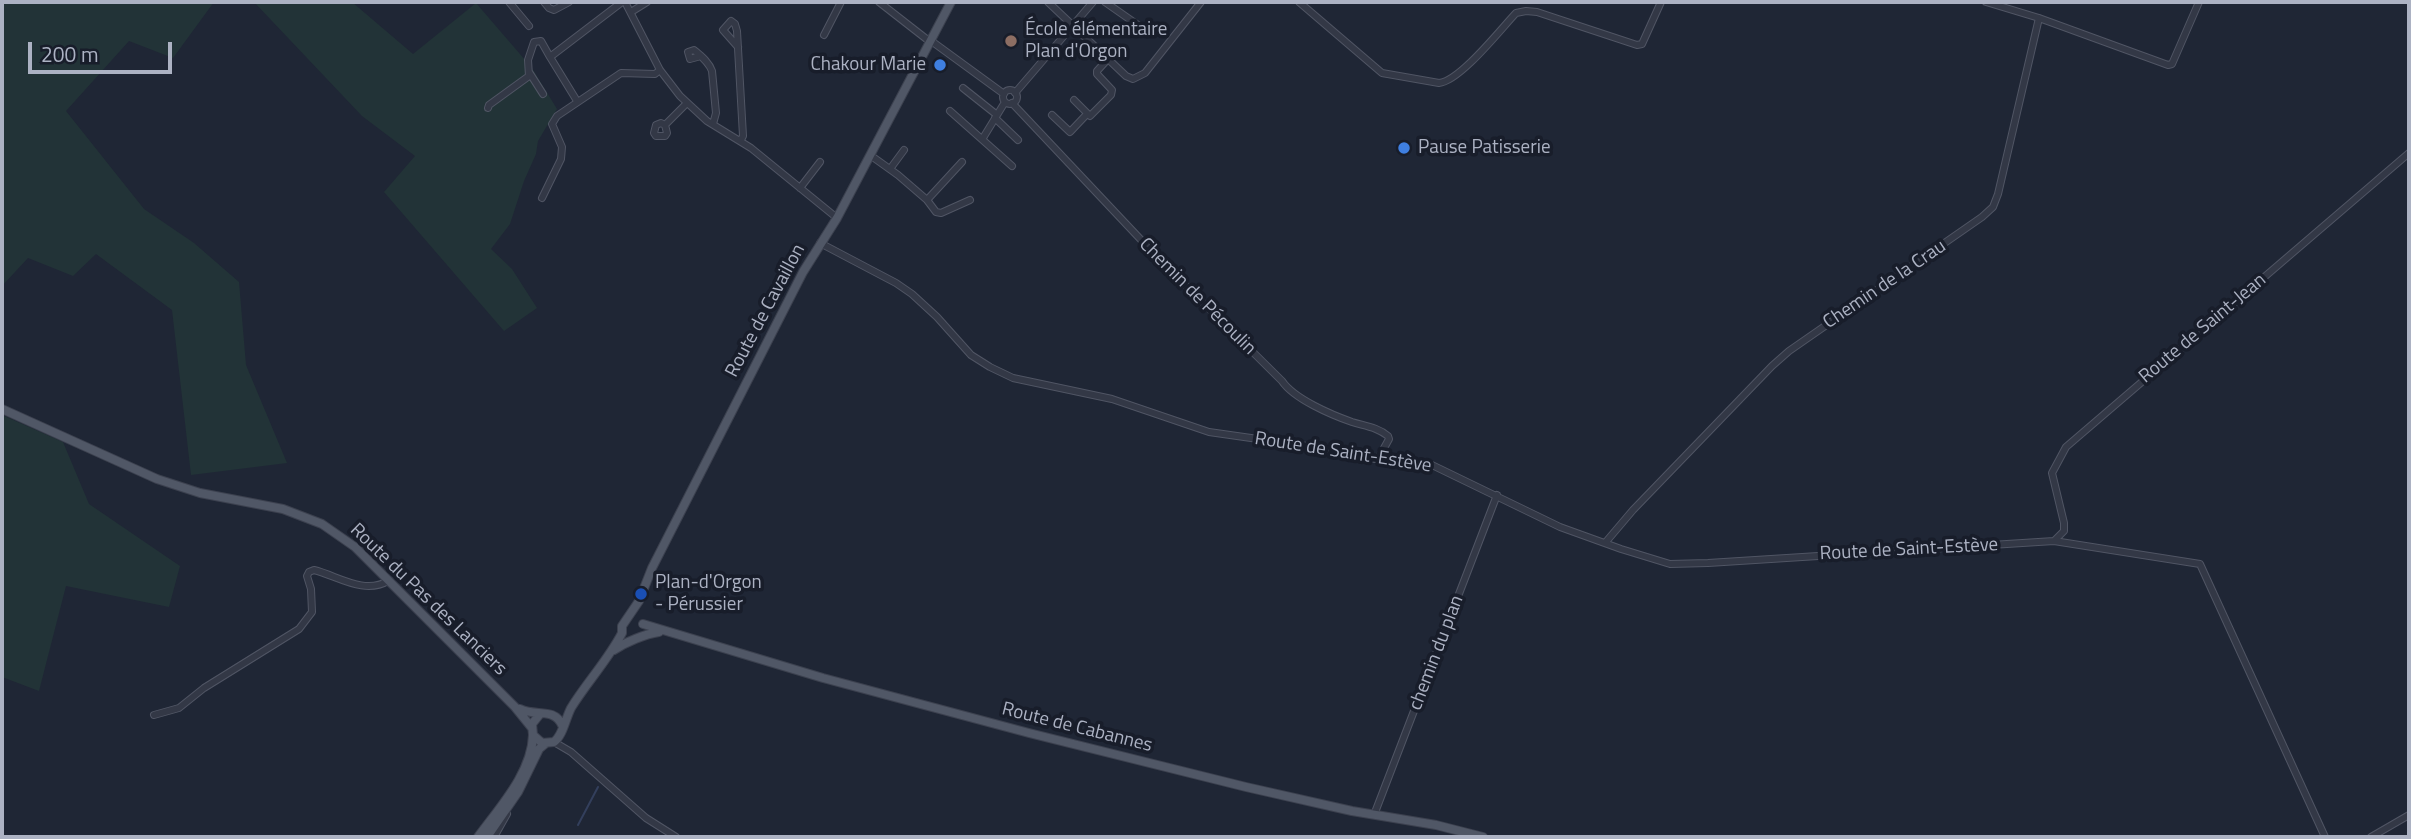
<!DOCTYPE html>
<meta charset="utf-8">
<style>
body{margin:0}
#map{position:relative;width:2411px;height:839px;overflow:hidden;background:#1f2635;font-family:"Titillium Web",sans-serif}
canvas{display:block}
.frame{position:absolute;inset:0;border:4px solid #acb2c3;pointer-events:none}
.scale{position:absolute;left:28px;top:42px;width:144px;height:32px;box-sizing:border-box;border:4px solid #acb2c3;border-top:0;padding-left:9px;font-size:21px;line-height:24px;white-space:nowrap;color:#acb2c3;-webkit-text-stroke:5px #181d2a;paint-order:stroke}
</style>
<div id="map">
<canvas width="2411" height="839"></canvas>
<div class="frame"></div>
<div class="scale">200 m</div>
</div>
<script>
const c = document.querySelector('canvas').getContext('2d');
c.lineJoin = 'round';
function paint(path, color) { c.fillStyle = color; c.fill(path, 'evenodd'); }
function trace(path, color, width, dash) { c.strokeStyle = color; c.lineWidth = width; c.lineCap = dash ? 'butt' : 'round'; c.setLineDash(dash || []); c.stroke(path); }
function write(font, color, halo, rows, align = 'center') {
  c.font = font + ' "Titillium Web",sans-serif'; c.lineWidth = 7; c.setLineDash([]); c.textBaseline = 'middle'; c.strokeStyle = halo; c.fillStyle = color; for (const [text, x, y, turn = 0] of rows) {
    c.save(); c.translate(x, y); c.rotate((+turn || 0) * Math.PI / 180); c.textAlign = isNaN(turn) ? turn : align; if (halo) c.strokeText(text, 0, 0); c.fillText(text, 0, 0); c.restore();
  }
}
const green = new Path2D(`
 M2,2H214L173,58L129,41L66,111L144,209L194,243L239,282L246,365L287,463L191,475L172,310L96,254L73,276L28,258L2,286Z
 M254,2H352L413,54L476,3L532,68L557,109L538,141L536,154L524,181L510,224L491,249L512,269L537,308L504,331L384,192L415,156L362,116Z
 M2,415L63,442L89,504L180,566L169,607L66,586L39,691L2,677Z`);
const stream = new Path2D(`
 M578,825L598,787`);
const minor = new Path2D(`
 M509,2L529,26
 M544,2L549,8L554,10L569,2
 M625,2L660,70L680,96L707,121L751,148L837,218
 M879,2L929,41
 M1048,2L1126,76L1133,79L1145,73L1201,2
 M1105,2L1145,30
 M1299,2L1382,73L1439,83C1460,81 1500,30 1516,13L1526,11L1537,12L1637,45L1642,44L1661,2
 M1986,2L2039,18L2168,65L2172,64L2199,2
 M631,12L647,2
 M824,35L841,2
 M930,40L1004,94
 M738,47L723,30L731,21L735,24L737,31L743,136L741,140
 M701,56L690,59L688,52L694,50C701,56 709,62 712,71L716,113L713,124
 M529,72L543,94
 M963,88L997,115
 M1003 97a7 7 0 1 1 14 0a7 7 0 1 1-14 0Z
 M1015,93L1093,2
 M1074,100L1090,116L1111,95L1112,90L1097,74V71L1108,59
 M577,101L550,57L622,2
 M1012,103L1161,261L1282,381C1294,399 1332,415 1352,422C1365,426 1377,427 1388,436L1389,439L1378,459
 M488,108L489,105L529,76L528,60L534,42L541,41L550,57
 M950,111L1012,166
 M1052,115L1070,132L1087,114
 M995,118L1018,140
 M665,125L661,123L656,125L654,133L656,136H665L667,133L665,125L687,103
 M983,138L1005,102
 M870,155L898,175L927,200L962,162
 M890,169L904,150
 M800,188L820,162
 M542,198L561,159L562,147L552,124L557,116L621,73L655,74L660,70
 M927,200L936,212L941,213L970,200
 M820,243L896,283L912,294L937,317L971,355L990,367L1013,378L1112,399L1209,432L1307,446L1357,457L1432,465L1560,527L1621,549L1670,564L1708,563L2054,541L2064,531V523L2052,473L2066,447L2409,153
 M2054,541L2200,564L2325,837
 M1605,543L1633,510L1772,366L1789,351L1982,217L1993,207L1998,194L2039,18
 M154,715L179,708L204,688L299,629L312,612L311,589L307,576L309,572L314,570C338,576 364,595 388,581
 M554,742L571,752L646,818L676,837
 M1374,815L1497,495
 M494,837L507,814
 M2371,837L2409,815`);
const major = new Path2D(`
 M2,409L157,479L200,493L283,509L322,524L355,547L515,707L532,728
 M643,624L823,678L1029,733L1246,787L1352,811L1436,825L1483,837
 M614,650C626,642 645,634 659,632
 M520,709C536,717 554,707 562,725
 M540,714L532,724L533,735L542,743L554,742C563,735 565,720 571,708C587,682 608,660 622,633V626L639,601L652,568L803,272L837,218L951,2
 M478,837C499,808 532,773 533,735
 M487,837L518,792L539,749L545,744`);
const markers = [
 [1011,41,7,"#8d6e63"],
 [940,65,7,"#3f7fe0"],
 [1404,148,7,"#3f7fe0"],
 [641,594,7,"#1a4fb4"]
];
const poiNames = [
 ["École élémentaire",1025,30],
 ["Plan d'Orgon",1025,52],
 ["Chakour Marie",926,65,"right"],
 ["Pause Patisserie",1418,148],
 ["Plan-d'Orgon",655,583],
 ["- Pérussier",655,605]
];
const streetNames = [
 ["Chemin de la Crau",1885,285,-34],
 ["Chemin de Pécoulin",1197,297,45],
 ["Route de Cavaillon",766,311,-62],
 ["Route de Saint-Jean",2203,329,-40],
 ["Route de Saint-Estève",1343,453,9],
 ["Route de Saint-Estève",1909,550,-3],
 ["Route du Pas des Lanciers",428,600,44],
 ["chemin du plan",1437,653,-69],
 ["Route de Cabannes",1077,728,14]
];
paint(green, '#223337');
trace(stream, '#333f5c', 2);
trace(minor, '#505564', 8);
trace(major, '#3c414f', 10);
trace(minor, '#333846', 6);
trace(major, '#505766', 8);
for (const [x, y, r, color] of markers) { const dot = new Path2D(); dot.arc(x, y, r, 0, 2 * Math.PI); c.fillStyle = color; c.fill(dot); trace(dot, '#181d2a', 2.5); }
write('19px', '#acb2c3', '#181d2a', poiNames, 'left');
write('19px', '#acb2c3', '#181d2a', streetNames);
</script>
